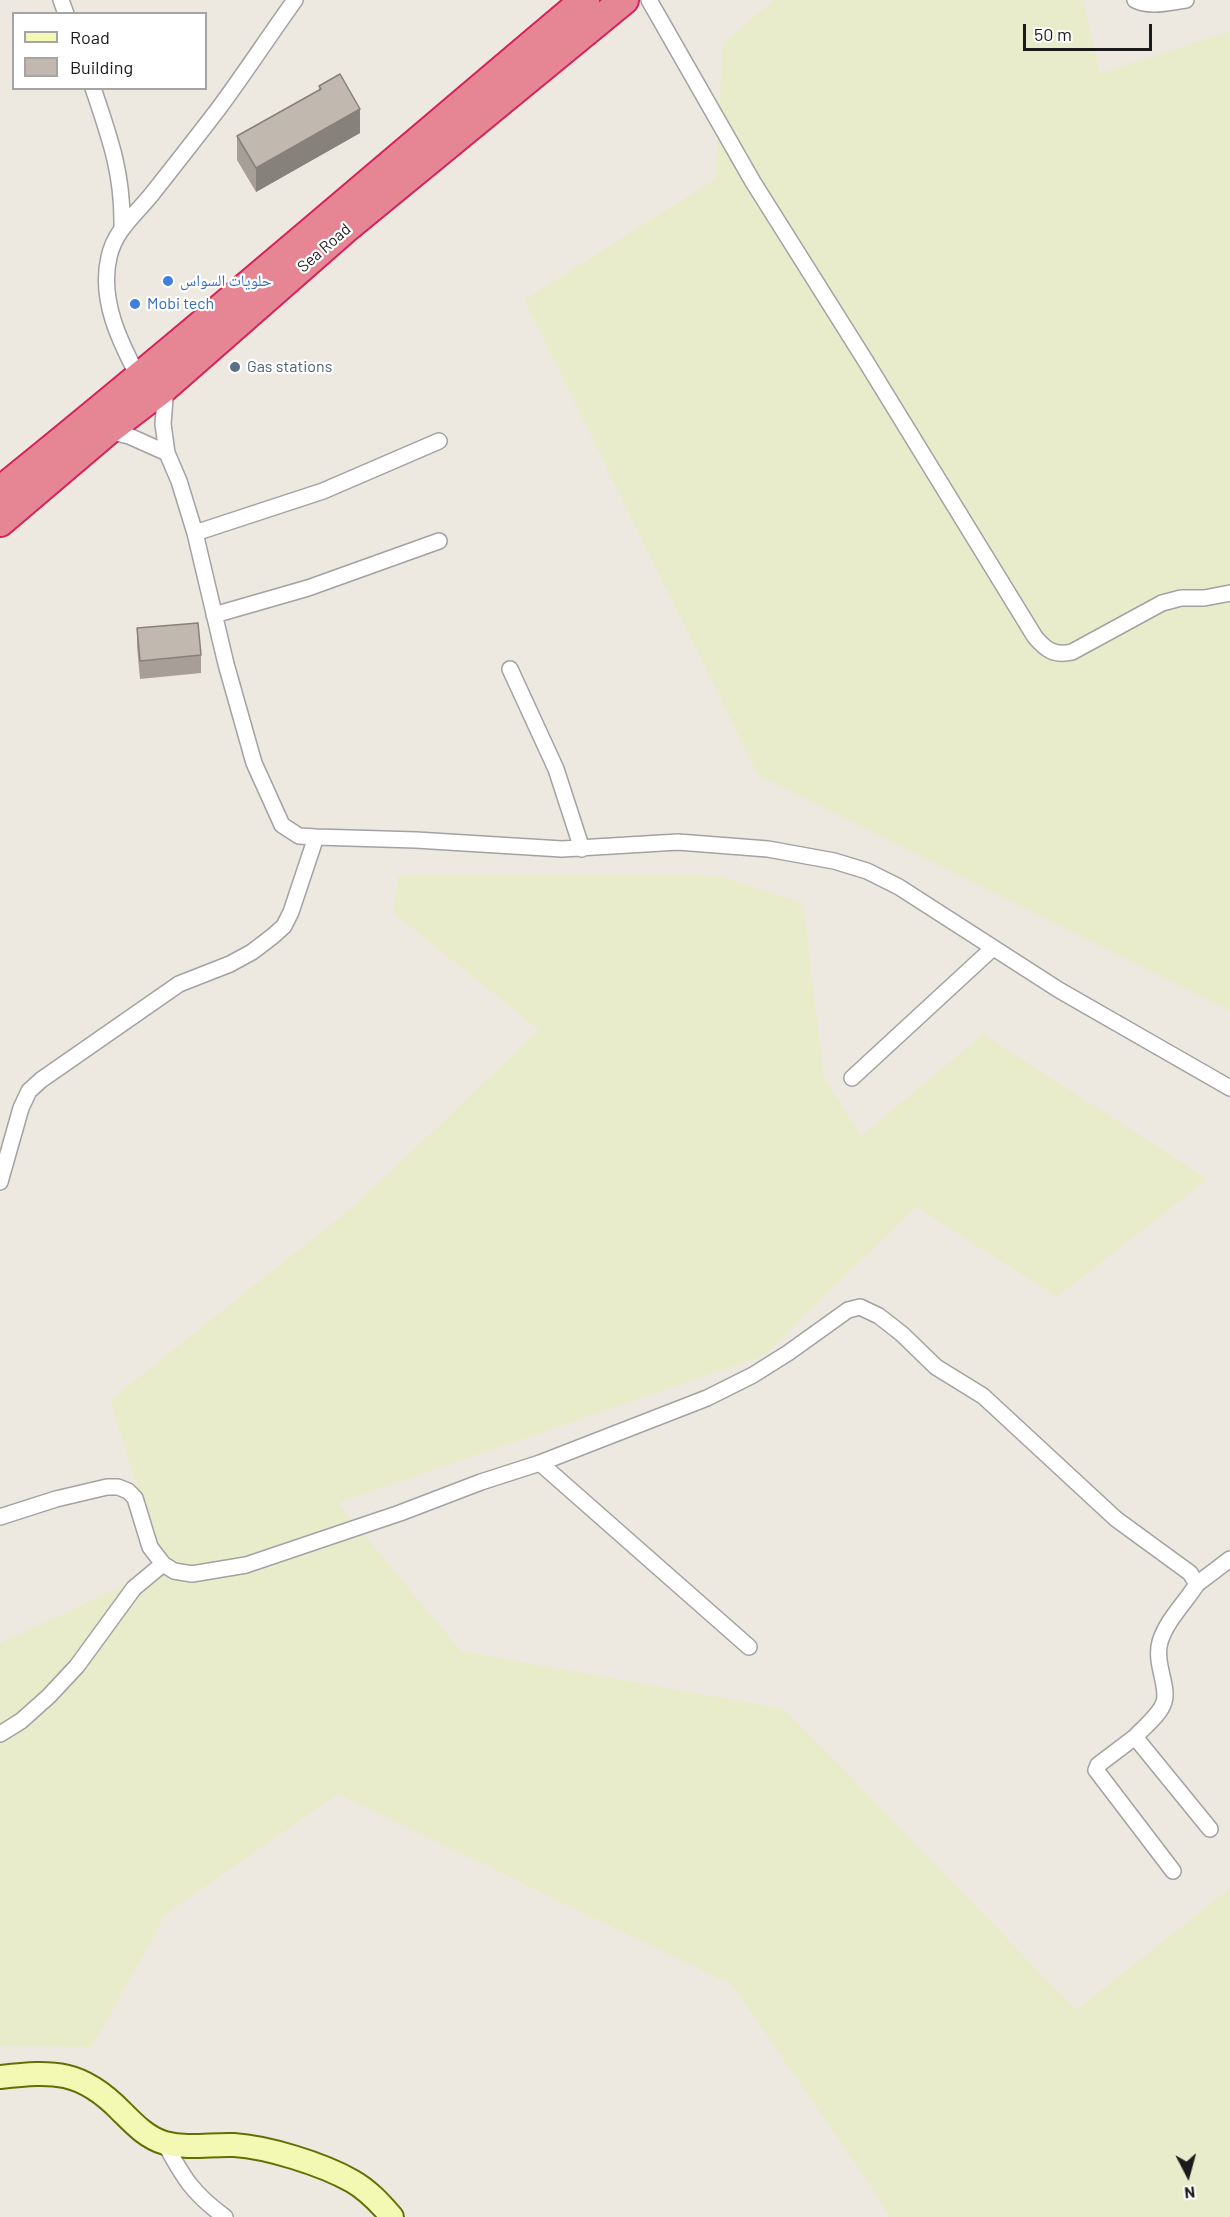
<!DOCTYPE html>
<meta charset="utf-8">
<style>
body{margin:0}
#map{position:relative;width:1230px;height:2217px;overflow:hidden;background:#ede9e0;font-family:Barlow,sans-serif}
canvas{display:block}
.legend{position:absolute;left:12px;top:12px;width:195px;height:78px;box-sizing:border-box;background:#fff;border:2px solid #a4a4a4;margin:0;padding:8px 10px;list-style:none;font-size:18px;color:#1b1b1b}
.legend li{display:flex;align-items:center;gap:12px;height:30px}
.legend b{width:30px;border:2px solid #a4a4a4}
.north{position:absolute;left:1158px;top:2145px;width:60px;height:60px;-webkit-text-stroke:4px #fff;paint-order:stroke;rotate:174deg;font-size:16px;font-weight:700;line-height:24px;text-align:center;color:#1b1b1b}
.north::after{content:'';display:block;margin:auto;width:21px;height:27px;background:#1b1b1b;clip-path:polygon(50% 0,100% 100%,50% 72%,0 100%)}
.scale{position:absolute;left:1023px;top:24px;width:129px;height:27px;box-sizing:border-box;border:3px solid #1b1b1b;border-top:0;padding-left:8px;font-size:18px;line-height:21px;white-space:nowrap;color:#1b1b1b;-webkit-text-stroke:4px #fff;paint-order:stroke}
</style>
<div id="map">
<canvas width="1230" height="2217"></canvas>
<ul class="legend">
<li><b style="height:8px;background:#f3f9b2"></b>Road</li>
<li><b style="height:16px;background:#c1b8b0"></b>Building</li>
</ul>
<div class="north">N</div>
<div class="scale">50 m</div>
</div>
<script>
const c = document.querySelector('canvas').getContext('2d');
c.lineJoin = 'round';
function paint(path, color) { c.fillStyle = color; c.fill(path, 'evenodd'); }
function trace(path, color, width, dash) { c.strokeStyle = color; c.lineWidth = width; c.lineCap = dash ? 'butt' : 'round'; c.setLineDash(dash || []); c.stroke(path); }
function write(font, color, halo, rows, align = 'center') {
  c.font = font + ' Barlow,"Noto Naskh Arabic",sans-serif'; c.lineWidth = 4.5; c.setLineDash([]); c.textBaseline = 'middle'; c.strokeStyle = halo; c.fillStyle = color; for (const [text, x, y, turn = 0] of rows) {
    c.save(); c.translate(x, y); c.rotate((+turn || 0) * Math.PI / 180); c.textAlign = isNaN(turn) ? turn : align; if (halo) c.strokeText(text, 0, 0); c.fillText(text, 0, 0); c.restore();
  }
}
const farmland = new Path2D(`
 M774,0H1083L1100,73L1230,31V1011L758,775L524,300L715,179L723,43Z
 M398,876H718L803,903L824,1077L861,1136L983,1034L1208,1179L1057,1297L916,1207L763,1356L338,1503L461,1651L785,1709L1076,2010L1230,1888V2217H889L878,2197L732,1985L338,1794L166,1914L92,2047L0,2046V1643L162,1567L110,1400L355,1205L539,1030L393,913Z`);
const street = new Path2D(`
 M61,0L66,14
 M649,0L753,182L865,360L1035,637C1046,650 1054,656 1072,652L1162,603L1181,598H1204L1230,593
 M1135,0C1150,8 1170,2 1186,0
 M93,88C110,138 123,174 122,227
 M139,378C120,342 99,300 109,257C115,230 135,215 152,194C174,166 197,137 219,108C245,73 269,36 295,0
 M166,386L163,424L167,453L179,481L195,533L226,664L254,763L282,825L299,836L316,837L416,840L562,849L678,842L768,849L834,861L867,871L899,887L1059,990L1230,1088
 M107,431L129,436L167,453
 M195,533L323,491L439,441
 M214,615L308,588L439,541
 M510,669L556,769L582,849
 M852,1078L993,948
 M0,1182L21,1108L29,1091L41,1080L179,984L230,964L252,952L273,936L284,926L291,912L316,837
 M540,1463L749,1647
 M0,1517L56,1499L107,1487H118L128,1491L135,1498L150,1547L163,1564L174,1571L192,1574L246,1565L400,1513L481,1482L540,1463L707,1398L753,1375L788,1353L848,1310L860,1307L879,1316L902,1334L936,1367L983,1396L1116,1519L1190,1573L1197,1584L1230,1559
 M1197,1584C1185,1603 1166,1621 1160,1642C1154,1663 1169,1686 1164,1702C1160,1715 1144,1727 1135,1737L1210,1829
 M0,1734L21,1721L49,1696L77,1666L134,1588L163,1564
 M1135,1737L1098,1765L1096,1770L1173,1871
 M164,2142C183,2177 192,2193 225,2217`);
const secondary = new Path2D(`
 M0,2077C54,2071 81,2070 121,2111C134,2124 147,2138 165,2143C188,2149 211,2144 234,2145C267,2147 322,2164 352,2181C368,2190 380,2203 392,2217`);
const highway = new Path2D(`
 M0,491C198,331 390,164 585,0
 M0,522L107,431L166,386L345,229L624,0`);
const wall = new Path2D(`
 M319,86L360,133L256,192L237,160V136L319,90Z
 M137,628L201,655V673L140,679L137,646Z`);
const shadedWall = new Path2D(`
 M360,109V133L256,192V168Z`);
const building = new Path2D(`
 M340,74L360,109L256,168L237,136L321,89L319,86Z
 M198,623L201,655L140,661L137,628Z`);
const markers = [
 [168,281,6,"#3f7fe0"],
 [135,304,6,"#3f7fe0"],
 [235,367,6,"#5c6f8a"]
];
const streetNames = [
 ["Sea Road",324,248,-41]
];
const shopNames = [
 ["حلويات السواس",180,281],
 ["Mobi tech",147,304]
];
const serviceNames = [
 ["Gas stations",247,367]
];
paint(farmland, '#e9eccb');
trace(street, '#a2a2a2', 18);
trace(secondary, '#617004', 26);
trace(highway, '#d6225b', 32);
trace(street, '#fff', 15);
trace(secondary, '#f3f9b2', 22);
trace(highway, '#e68695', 28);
paint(wall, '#a69e97');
paint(shadedWall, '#87817b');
paint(building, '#c1b8b0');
trace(building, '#87817b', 1.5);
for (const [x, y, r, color] of markers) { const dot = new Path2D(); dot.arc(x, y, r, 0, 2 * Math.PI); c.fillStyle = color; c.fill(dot); trace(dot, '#fff', 2); }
write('16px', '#1b1b1b', '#fff', streetNames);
write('16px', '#366cbe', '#fff', shopNames, 'left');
write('16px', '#4e5e75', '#fff', serviceNames, 'left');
</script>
